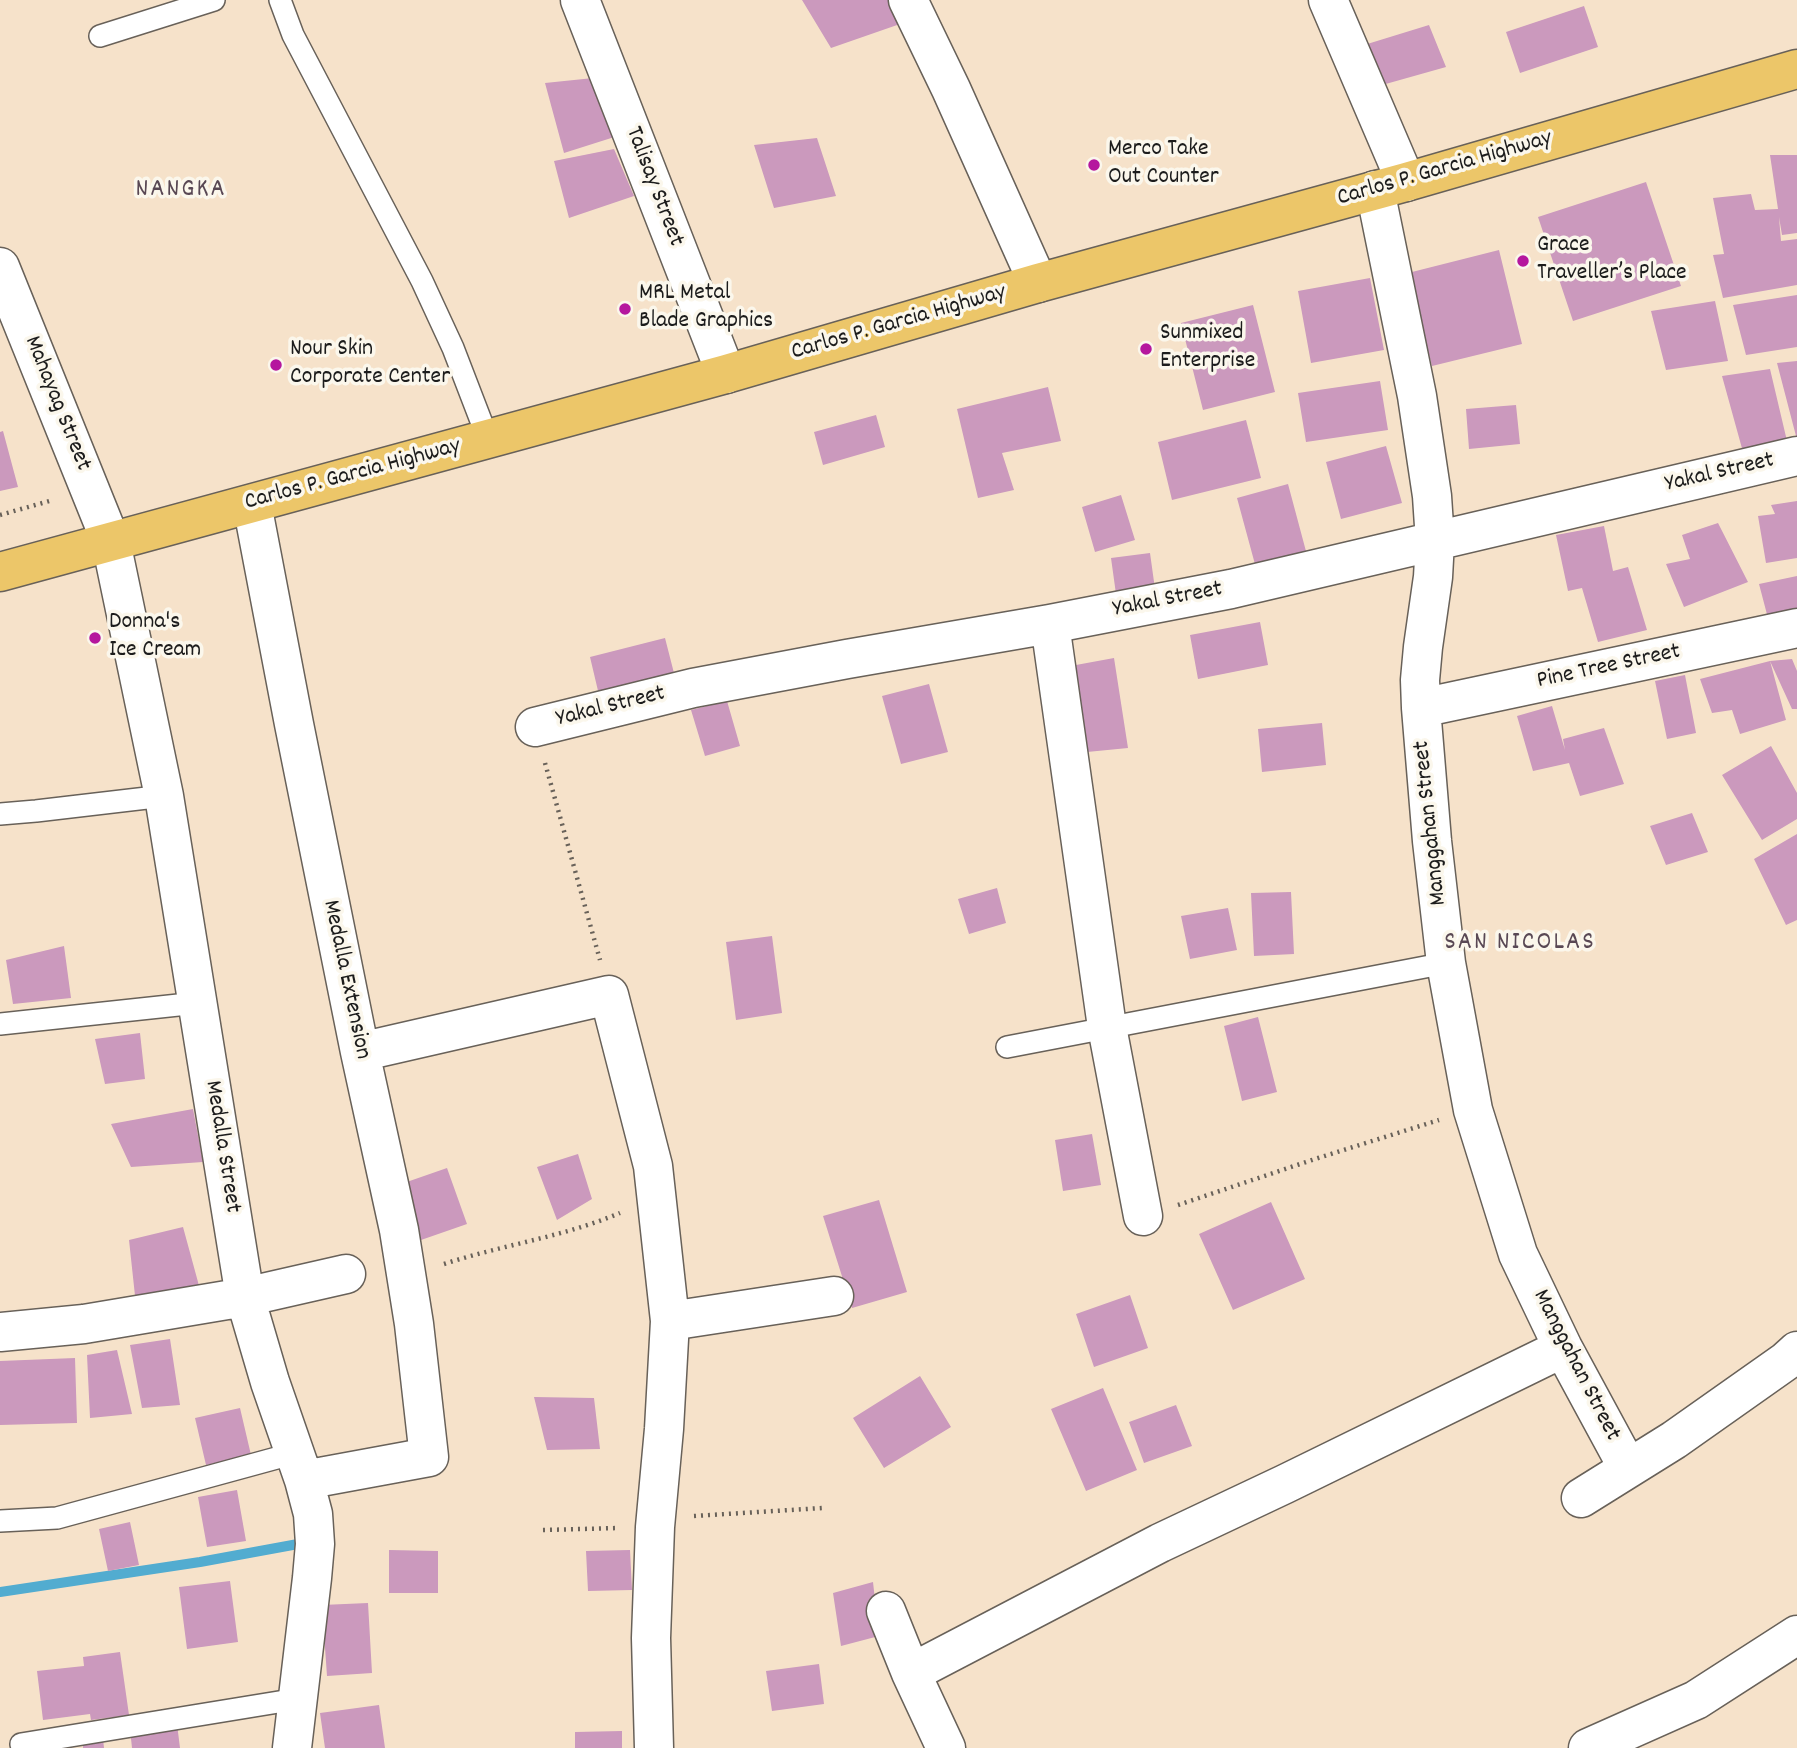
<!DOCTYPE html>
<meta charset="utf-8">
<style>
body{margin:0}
canvas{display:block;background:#f6e2ca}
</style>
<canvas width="1797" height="1748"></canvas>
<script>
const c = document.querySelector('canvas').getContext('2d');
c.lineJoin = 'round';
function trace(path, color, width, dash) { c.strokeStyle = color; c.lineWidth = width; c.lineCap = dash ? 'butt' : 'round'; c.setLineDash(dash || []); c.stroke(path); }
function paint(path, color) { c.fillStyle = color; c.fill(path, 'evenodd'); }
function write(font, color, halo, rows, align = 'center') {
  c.font = font + ' Dekko,sans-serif'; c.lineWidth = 7; c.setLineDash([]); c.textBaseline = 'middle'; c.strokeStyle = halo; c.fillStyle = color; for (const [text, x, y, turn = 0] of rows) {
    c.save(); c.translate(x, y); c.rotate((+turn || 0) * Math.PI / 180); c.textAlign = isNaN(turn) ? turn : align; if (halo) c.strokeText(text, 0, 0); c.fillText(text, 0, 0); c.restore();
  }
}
const stream = new Path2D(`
 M0,1592L200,1562L298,1544`);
const building = new Path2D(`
 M802,0H888L900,24L831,48Z
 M1584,6L1598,47L1520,73L1506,32Z
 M1429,25L1446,67L1375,87L1364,45Z
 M603,77L627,133L564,153L545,83Z
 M817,138L836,196L774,208L754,145Z
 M614,149L634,196L569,218L554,161Z
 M1770,155H1797V233L1782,235L1779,217L1781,241L1797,239V285L1723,298L1713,255L1724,254L1713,198L1751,194L1755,210L1778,209Z
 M1646,182L1681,286L1573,321L1538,217Z
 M1499,250L1522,344L1432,366L1408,273Z
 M1370,278L1384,350L1311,363L1298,291Z
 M1797,295V347L1746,355L1733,305Z
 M1715,301L1728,361L1666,370L1651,311Z
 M1253,305L1275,392L1203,410L1181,323Z
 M1797,361V436H1796L1777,363Z
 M1770,369L1787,441L1743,452L1722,376Z
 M1380,381L1388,430L1306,442L1298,393Z
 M1048,387L1061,441L1002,453L1014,490L978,498L957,409Z
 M1516,405L1520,444L1469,449L1466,409Z
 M876,415L885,447L823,465L814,432Z
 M1246,420L1261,478L1172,500L1158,442Z
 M3,431L18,487L0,491V432Z
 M1386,446L1402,503L1341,519L1326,462Z
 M1288,484L1307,555L1256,568L1237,498Z
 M1121,495L1135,540L1095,552L1082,507Z
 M1797,501V558L1766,563L1758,516L1775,514L1771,505Z
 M1718,523L1748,582L1684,607L1666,564L1690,559L1682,535Z
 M1604,526L1613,571L1628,567L1647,630L1598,642L1582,588L1568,591L1556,535Z
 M1150,553L1155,589L1116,594L1111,558Z
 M1797,576V615L1769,622L1759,584Z
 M1260,622L1268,665L1198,679L1190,635Z
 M665,638L675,677L599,695L590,657Z
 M1114,658L1128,748L1087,752L1076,665Z
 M1792,659L1797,671V709H1792L1770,661Z
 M1770,661L1786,720L1740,734L1732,710L1712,713L1700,679Z
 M1685,675L1696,733L1667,739L1655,681Z
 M929,684L948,752L901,764L882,696Z
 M727,701L740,746L705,756L691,710Z
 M1552,706L1565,750L1563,739L1604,728L1624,784L1580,796L1569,763L1533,771L1517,716Z
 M1322,723L1326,765L1262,772L1258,729Z
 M1771,746L1797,793V819L1762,840L1722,775Z
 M1692,813L1708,852L1666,865L1650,826Z
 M1797,834V920L1786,925L1754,859Z
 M997,888L1006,923L969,934L958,899Z
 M1291,892L1294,954L1254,956L1251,893Z
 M1228,908L1237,950L1190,959L1181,916Z
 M772,936L782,1013L736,1020L726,942Z
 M64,946L71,998L13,1004L6,960Z
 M1258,1017L1277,1092L1242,1101L1224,1026Z
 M140,1033L145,1079L105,1084L95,1039Z
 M193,1109L203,1162L131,1167L111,1124Z
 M1092,1134L1101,1185L1063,1191L1055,1140Z
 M578,1154L592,1199L557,1220L537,1167Z
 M447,1168L467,1224L421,1240L401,1184Z
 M879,1200L907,1292L852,1308L823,1216Z
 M1271,1202L1305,1279L1233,1310L1199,1234Z
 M183,1227L201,1293L136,1305L129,1240Z
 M1130,1295L1148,1348L1094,1367L1076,1314Z
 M170,1339L180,1405L142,1408L130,1345Z
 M117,1350L132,1414L90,1418L87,1355Z
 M75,1358L77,1423L0,1425V1361Z
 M920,1376L951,1427L884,1468L853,1418Z
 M1103,1388L1137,1470L1086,1491L1051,1409Z
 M534,1397L594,1398L600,1449L547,1450Z
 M1176,1405L1192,1446L1144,1463L1129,1422Z
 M240,1408L251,1455L206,1465L195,1418Z
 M237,1490L246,1541L207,1547L198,1497Z
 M130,1522L139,1565L108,1571L99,1529Z
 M389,1550L438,1551V1593H389Z
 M630,1550L632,1590L588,1591L586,1551Z
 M230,1581L238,1642L187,1649L179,1587Z
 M873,1582L879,1636L841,1646L833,1593Z
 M368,1603L372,1673L327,1676L322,1605Z
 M120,1652L129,1715L91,1720L90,1714L43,1720L37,1671L84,1666L83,1657Z
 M819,1664L824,1704L772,1711L766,1671Z
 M379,1705L385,1748H325L320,1713Z
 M177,1724L180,1748H132L130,1729Z
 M622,1731V1748H575V1732Z
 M103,1739L104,1748H83V1742Z`);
const path = new Path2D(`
 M0,515L53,500
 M545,763L600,960
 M1178,1205L1315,1159L1439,1120
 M444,1264C502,1245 563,1237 620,1213
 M694,1516L822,1508
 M543,1530L619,1528`);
const lane = new Path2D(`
 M280,0L293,35L422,281L453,348L488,439
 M100,36L214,0
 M0,814L36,811L164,796
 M0,1024L197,1003
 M1007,1047L1446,963
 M0,1521L57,1518L295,1453
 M21,1744L297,1699`);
const street = new Path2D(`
 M580,0L726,374
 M908,0L951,89L1038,283
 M1328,0L1406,182
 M1375,190L1417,396L1432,496L1435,541L1433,577L1423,647L1420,680L1421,708L1432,841L1446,963L1473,1110L1518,1254L1563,1348L1628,1468
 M0,267L111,542L164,796L245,1297L270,1382L304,1480L313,1514L315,1544L312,1578L292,1748
 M252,504L294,724L360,1052L399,1230L414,1324L429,1457L304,1480
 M1050,624L1107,1027L1143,1216
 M1421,708L1797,628
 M535,727L693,688L847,659L1050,624L1231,589L1797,456
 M360,1052L609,995L653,1166L670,1321L664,1429L655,1527L651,1638L654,1748
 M670,1321L834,1296
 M0,1332L84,1324L245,1297L346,1274
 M1581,1498L1674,1440L1786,1361L1797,1351
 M886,1611L911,1673L946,1748
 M911,1673L1160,1543L1285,1484L1563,1348
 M1588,1748L1696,1700L1797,1635`);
const highway = new Path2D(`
 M0,572L726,374L1038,283L1406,182L1797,69`);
const markers = [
 [1094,165,7,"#b5179e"],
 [1523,261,7,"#b5179e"],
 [625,309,7,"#b5179e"],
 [1146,349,7,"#b5179e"],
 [276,365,7,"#b5179e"],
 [95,638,7,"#b5179e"]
];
const poiNames = [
 ["Merco Take",1108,151],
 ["Out Counter",1108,179],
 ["Grace",1537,247],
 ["Traveller’s Place",1537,275],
 ["MRL Metal",639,295],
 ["Blade Graphics",639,323],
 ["Sunmixed",1160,335],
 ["Enterprise",1160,363],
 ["Nour Skin",290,351],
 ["Corporate Center",290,379],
 ["Donna's",109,624],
 ["Ice Cream",109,652]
];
const streetNames = [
 ["Carlos P. Garcia Highway",1445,170,-16],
 ["Talisay Street",653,187,69],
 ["Carlos P. Garcia Highway",899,324,-16],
 ["Mahayag Street",56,404,68],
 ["Yakal Street",1720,474,-13],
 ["Carlos P. Garcia Highway",353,476,-15],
 ["Yakal Street",1168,601,-11],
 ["Pine Tree Street",1609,668,-12],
 ["Yakal Street",611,708,-14],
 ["Manggahan Street",1432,823,-96],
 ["Medalla Extension",345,980,78],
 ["Medalla Street",221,1147,81],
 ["Manggahan Street",1575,1366,63]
];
const neighbourhoodNames = [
 ["NANGKA",181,191],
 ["SAN NICOLAS",1520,944]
];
trace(stream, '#52acd0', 10);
paint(building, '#cb99bd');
trace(lane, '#686159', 24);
trace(street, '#686159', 41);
trace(highway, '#686159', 41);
trace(path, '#686159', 4.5, [2, 5]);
trace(lane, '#fff', 21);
trace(street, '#fff', 38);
trace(highway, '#ecc669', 38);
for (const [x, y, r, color] of markers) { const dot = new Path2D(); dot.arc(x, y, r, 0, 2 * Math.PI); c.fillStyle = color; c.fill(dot); trace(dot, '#fbf7ec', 2.5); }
write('24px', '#1c1c1c', '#fbf7ec', poiNames, 'left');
write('24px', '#1c1c1c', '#fbf7ec', streetNames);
c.letterSpacing = '2px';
write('26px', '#594854', '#fbf7ec', neighbourhoodNames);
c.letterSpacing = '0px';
</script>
